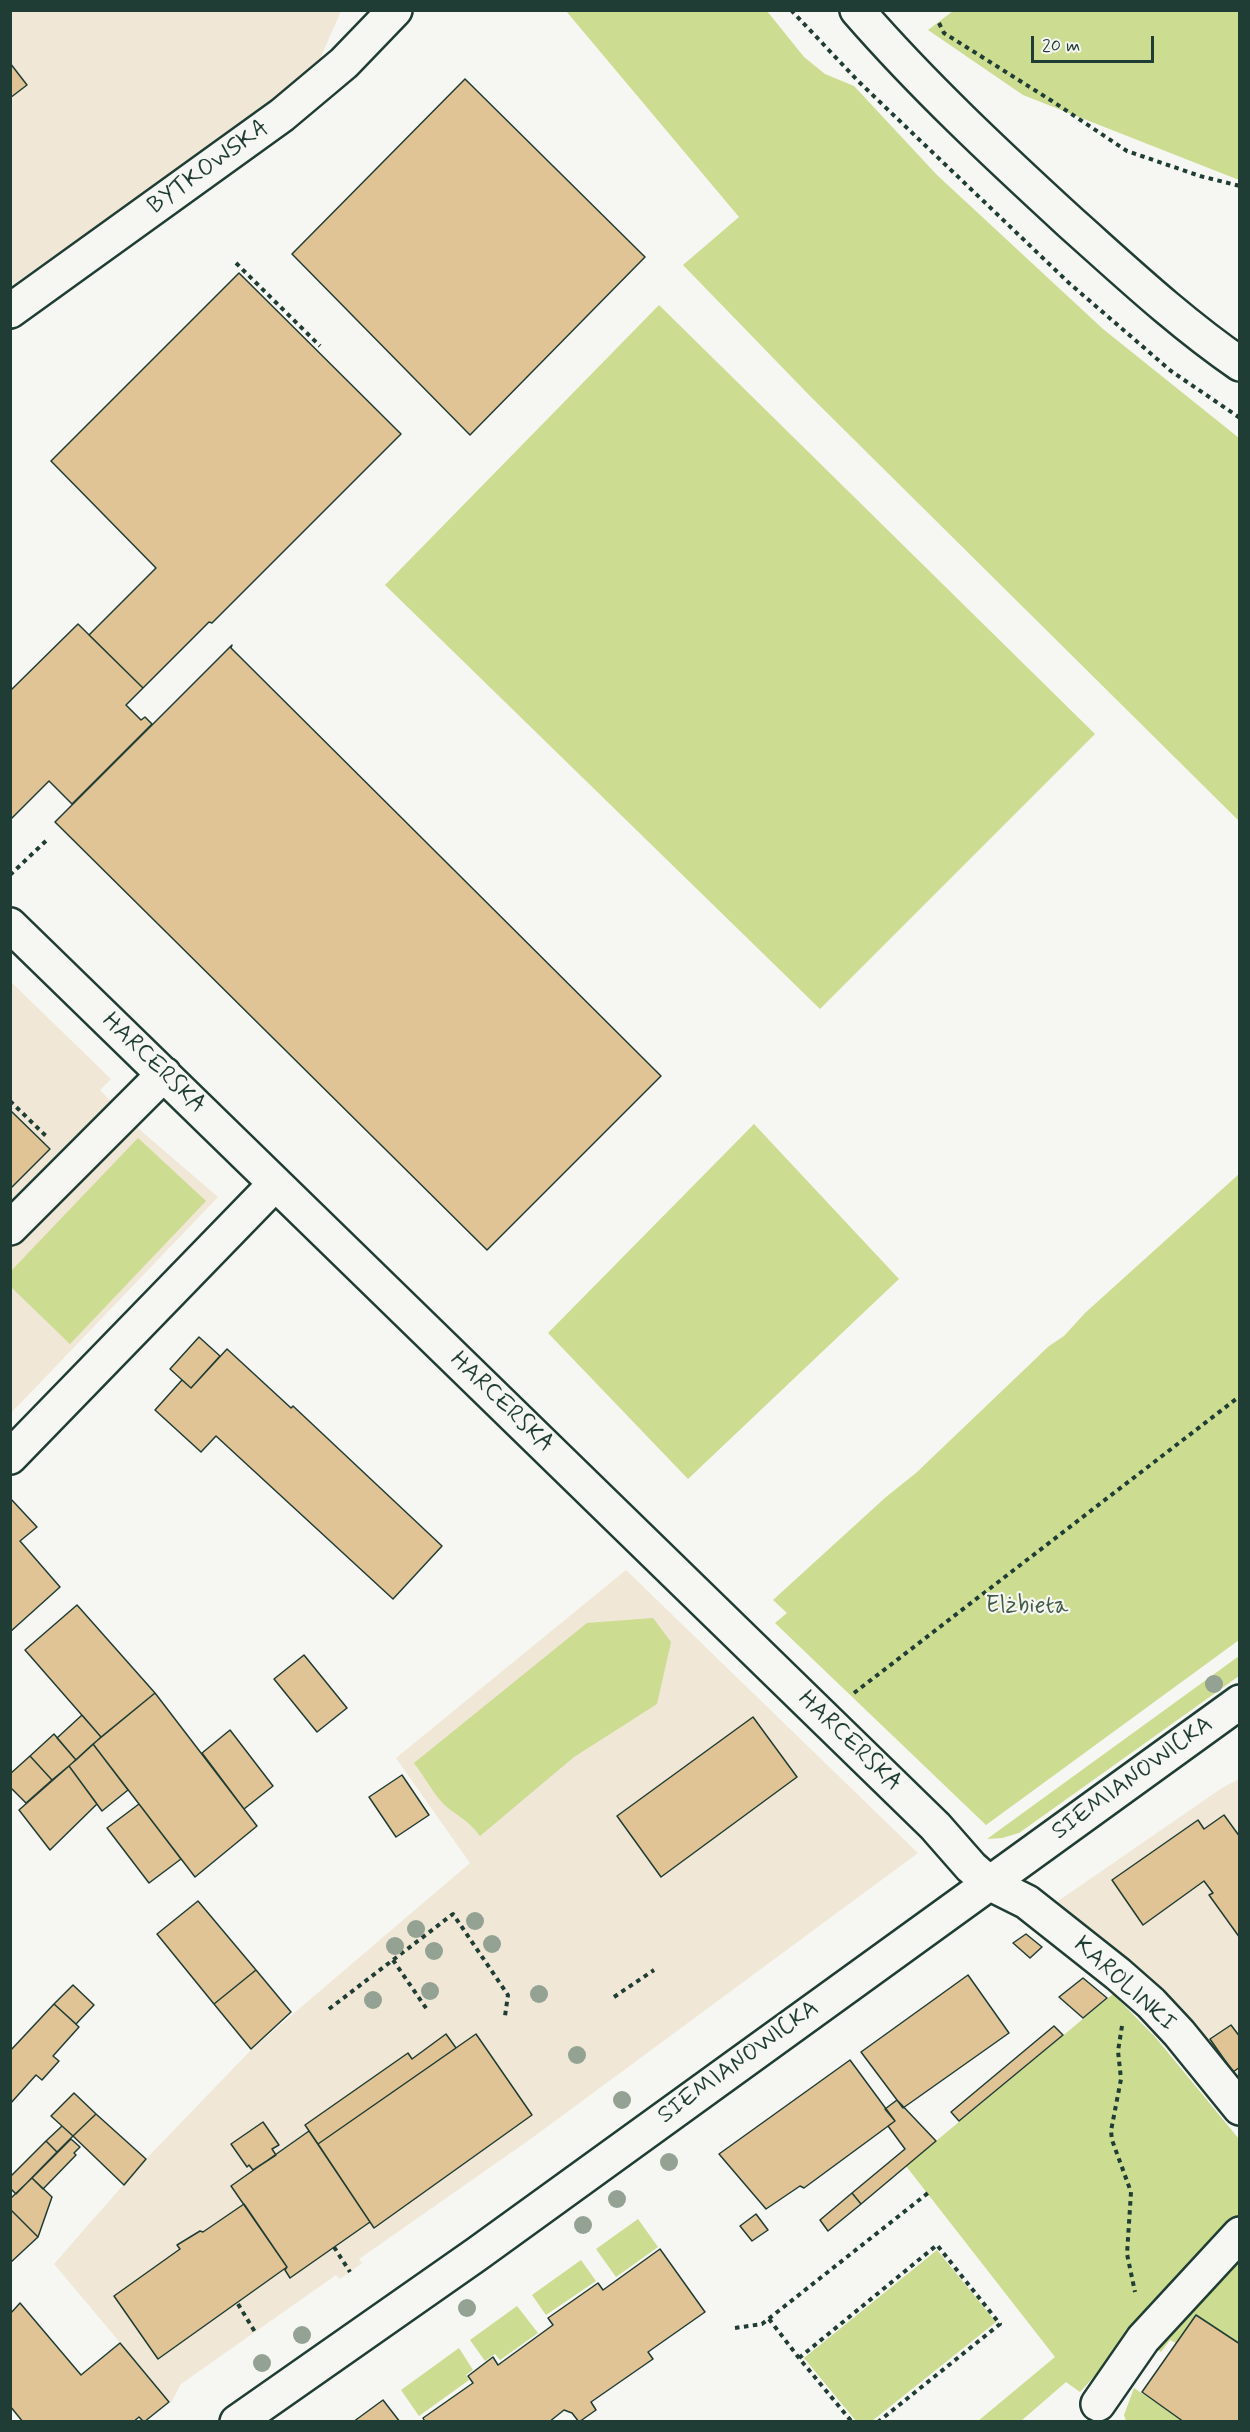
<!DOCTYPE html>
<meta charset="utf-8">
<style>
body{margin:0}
#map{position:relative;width:1250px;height:2432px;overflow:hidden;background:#f6f6f2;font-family:Mynerve,sans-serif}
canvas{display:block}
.frame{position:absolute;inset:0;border:12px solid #1f3d34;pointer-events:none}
.scale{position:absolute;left:1031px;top:36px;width:123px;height:27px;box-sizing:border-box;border:3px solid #1f3d34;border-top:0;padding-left:8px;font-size:18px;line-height:21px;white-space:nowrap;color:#1f3d34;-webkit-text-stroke:4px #f6f6f2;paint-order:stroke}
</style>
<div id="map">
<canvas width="1250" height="2432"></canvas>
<div class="frame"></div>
<div class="scale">20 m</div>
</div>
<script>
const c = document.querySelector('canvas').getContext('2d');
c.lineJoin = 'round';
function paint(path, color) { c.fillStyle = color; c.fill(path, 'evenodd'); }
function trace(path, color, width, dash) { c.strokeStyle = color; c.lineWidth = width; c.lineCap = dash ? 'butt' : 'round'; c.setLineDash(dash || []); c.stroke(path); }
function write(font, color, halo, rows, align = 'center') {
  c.font = font + ' Mynerve,sans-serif'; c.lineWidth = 4.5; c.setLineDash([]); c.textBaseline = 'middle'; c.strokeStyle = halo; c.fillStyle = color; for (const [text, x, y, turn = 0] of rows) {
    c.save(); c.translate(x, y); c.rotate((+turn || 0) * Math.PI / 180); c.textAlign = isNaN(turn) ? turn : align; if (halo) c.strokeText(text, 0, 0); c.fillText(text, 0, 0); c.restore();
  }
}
const built = new Path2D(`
 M11,11H341L313,75L11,286Z
 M11,982L111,1079L100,1090L132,1123L218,1197L11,1413Z
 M626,1570L918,1853L532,2138L359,2259L362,2263L340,2279L336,2275L181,2384L171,2403L54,2264L146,2159L252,2049L470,1863L396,1758Z
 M1239,1779V2081L1194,2025L1136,1968L1051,1906L1222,1788Z`);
const green = new Path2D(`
 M566,11H767L804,57L825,74L854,86L937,175L1103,329L1239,438V821L811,397L683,265L739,217Z
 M953,11H1239V180L1023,95L928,30Z
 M659,305L1095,734L820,1009L385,585Z
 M754,1124L899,1279L688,1479L548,1333Z
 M138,1138L206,1201L70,1344L11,1287V1271Z
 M1239,1174V1640L986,1825L775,1623L787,1613L773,1600L886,1497L916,1473L1049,1346L1064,1336L1085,1313Z
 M653,1618L671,1642L657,1704L574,1757L480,1836C471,1823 460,1817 448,1808C434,1796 425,1777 414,1763L587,1623Z
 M1239,1656V1676L1019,1833L1002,1838L987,1839Z
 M1113,1994L1156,2038L1239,2139V2218L1080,2392L1066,2382L1021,2421H978L1055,2357L906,2166Z
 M638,2219L658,2247L616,2277L596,2249Z
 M937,2250L996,2322L872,2421H856L804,2358Z
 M1239,2256V2344L1196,2315L1176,2343L1170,2340L1161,2352L1150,2344Z
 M581,2260L596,2281L546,2315L532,2295Z
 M517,2306L538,2333L500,2360L495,2354L485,2361L470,2340Z
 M459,2348L473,2370L466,2375L469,2380L419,2416L401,2390Z
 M1134,2388L1184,2421H1126L1124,2415Z`);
const building = new Path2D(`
 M10,63L27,85L10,98Z
 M465,79L645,257L470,435L292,254Z
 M239,273L401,434L212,623L209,622L143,688L89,635L156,568L51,461Z
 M78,624L143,688L126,705L141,720L145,717L152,724L72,804L49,781L10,820V691Z
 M232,645L231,648L661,1076L487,1250L55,822Z
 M10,1110L50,1149L10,1189Z
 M199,1337L220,1356L191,1388L170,1369Z
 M227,1349L291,1408L293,1406L442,1546L393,1599L216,1436L201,1452L155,1410L182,1380L191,1388Z
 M10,1498L37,1527L20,1541L60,1587L10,1632Z
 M77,1605L155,1693L101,1737L25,1650Z
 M304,1655L347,1708L317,1732L274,1679Z
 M155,1693L257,1826L195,1877L93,1744Z
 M82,1715L101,1737L76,1760L57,1738Z
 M753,1717L797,1777L661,1877L617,1816Z
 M230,1730L273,1786L244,1809L202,1753Z
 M54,1734L76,1760L52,1780L30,1756Z
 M93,1744L128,1790L102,1811L69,1766Z
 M30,1756L52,1780L26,1803L10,1787V1774Z
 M69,1766L97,1804L50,1850L19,1810Z
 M402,1775L429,1815L396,1837L369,1797Z
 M139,1804L181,1859L149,1883L107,1828Z
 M1224,1815L1240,1837V1938L1209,1895L1213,1893L1204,1881L1143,1925L1112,1880L1198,1820L1204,1829Z
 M198,1901L256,1970L214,2004L157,1934Z
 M1026,1934L1042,1947L1030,1958L1013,1943Z
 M256,1970L291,2012L251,2049L214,2004Z
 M968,1975L1009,2033L903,2108L861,2052Z
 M1083,1978L1107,1998L1083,2018L1059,1997Z
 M73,1985L94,2005L76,2024L54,2004Z
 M54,2004L79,2027L53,2056L59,2061L42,2080L36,2075L10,2104V2051Z
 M1231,2025L1240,2037V2067L1233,2072L1210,2039Z
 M1054,2026L1063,2035L959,2121L951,2112Z
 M446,2034L456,2048L318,2144L305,2125L408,2053L412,2059Z
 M476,2034L532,2115L374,2228L318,2144Z
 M850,2060L895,2121L804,2188L800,2186L766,2209L719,2154Z
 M74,2093L96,2114L73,2136L51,2116Z
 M897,2100L936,2141L861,2204L852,2193L905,2149L888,2126L895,2121L885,2109Z
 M96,2114L146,2159L124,2185L73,2136Z
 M263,2122L279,2145L272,2149L276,2155L253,2170L249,2165L247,2167L231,2144Z
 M62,2126L73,2136L57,2152L46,2141Z
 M309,2131L370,2222L290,2278L285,2270L287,2267L231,2186Z
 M71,2139L80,2147L74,2153L76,2155L43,2189L32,2178Z
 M46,2141L57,2152L16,2194L10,2188V2177Z
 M32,2178L52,2197L38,2237L10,2209V2199Z
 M852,2193L861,2204L828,2231L820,2220Z
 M244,2204L287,2267L158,2359L114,2296L180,2249L177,2245L200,2231L203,2232Z
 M10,2209L38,2237L10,2263Z
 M756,2214L768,2230L752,2241L740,2226Z
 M660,2249L705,2312L648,2352L653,2359L591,2402L596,2410L579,2422L572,2413L564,2410L549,2422H425L423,2418L473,2383L468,2376L493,2357L498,2365L553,2325L548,2318L598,2283L603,2290Z
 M20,2303L81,2375L120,2343L169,2402L144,2422L139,2417L133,2422H23L10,2406V2314Z
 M1196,2315L1240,2344V2422H1184L1142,2392Z
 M383,2400L400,2422H353Z`);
const path = new Path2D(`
 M791,10L858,81L1069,283L1171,371L1240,418
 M939,23L944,33L1052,101L1127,151L1200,176L1240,186
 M236,263L320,346
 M10,875L49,838
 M10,1101L47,1137
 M854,1693L1240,1396
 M393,1960L428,2011
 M614,1997L654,1970
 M329,2009L453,1914L508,1995L505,2016
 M1122,2026L1118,2051L1121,2079L1111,2131L1112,2140L1131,2192L1127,2254L1135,2292
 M334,2247L350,2272
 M238,2304L255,2332
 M769,2319L799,2358L852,2422
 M735,2328L762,2324L928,2193
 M799,2358L937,2245L1000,2324L878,2422`);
const minor = new Path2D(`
 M857,10C923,86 997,155 1071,223C1126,272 1179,322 1240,364
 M10,311L282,115L344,63L395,10
 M10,925L935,1826L971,1867L989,1883L1027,1902L1118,1974L1151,2003L1179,2033L1240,2108
 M10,1228L164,1074
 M10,1457L275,1184
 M1098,2404L1143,2339L1240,2234
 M237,2422L477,2254L1240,1702`);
const trees = [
 [1214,1684],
 [475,1921],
 [416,1929],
 [492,1944],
 [395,1946],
 [434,1951],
 [430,1991],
 [539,1994],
 [373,2000],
 [577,2055],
 [622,2100],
 [669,2162],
 [617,2199],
 [583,2225],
 [467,2308],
 [302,2335],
 [262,2363]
];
const streetNames = [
 ["BYTKOWSKA",209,168,-36],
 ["HARCERSKA",153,1064,44],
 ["HARCERSKA",501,1403,44],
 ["HARCERSKA",849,1742,44],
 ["SIEMIANOWICKA",1133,1779,-36],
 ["KAROLINKI",1124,1985,42],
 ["SIEMIANOWICKA",739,2063,-36]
];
const parkNames = [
 ["Elżbieta",1027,1607]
];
paint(built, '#f0e7d6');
paint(green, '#ccdc90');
paint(building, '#e1c495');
trace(building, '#1f3d34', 1.5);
trace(minor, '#1f3d34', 38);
trace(path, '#1f3d34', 4, [4.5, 4.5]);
trace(minor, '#f6f6f2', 33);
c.fillStyle = '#93a293';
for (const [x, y] of trees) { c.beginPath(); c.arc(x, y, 9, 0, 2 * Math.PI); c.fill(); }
write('24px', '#1f3d34', '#f6f6f2', streetNames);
write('24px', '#425d46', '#f6f6f2', parkNames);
</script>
